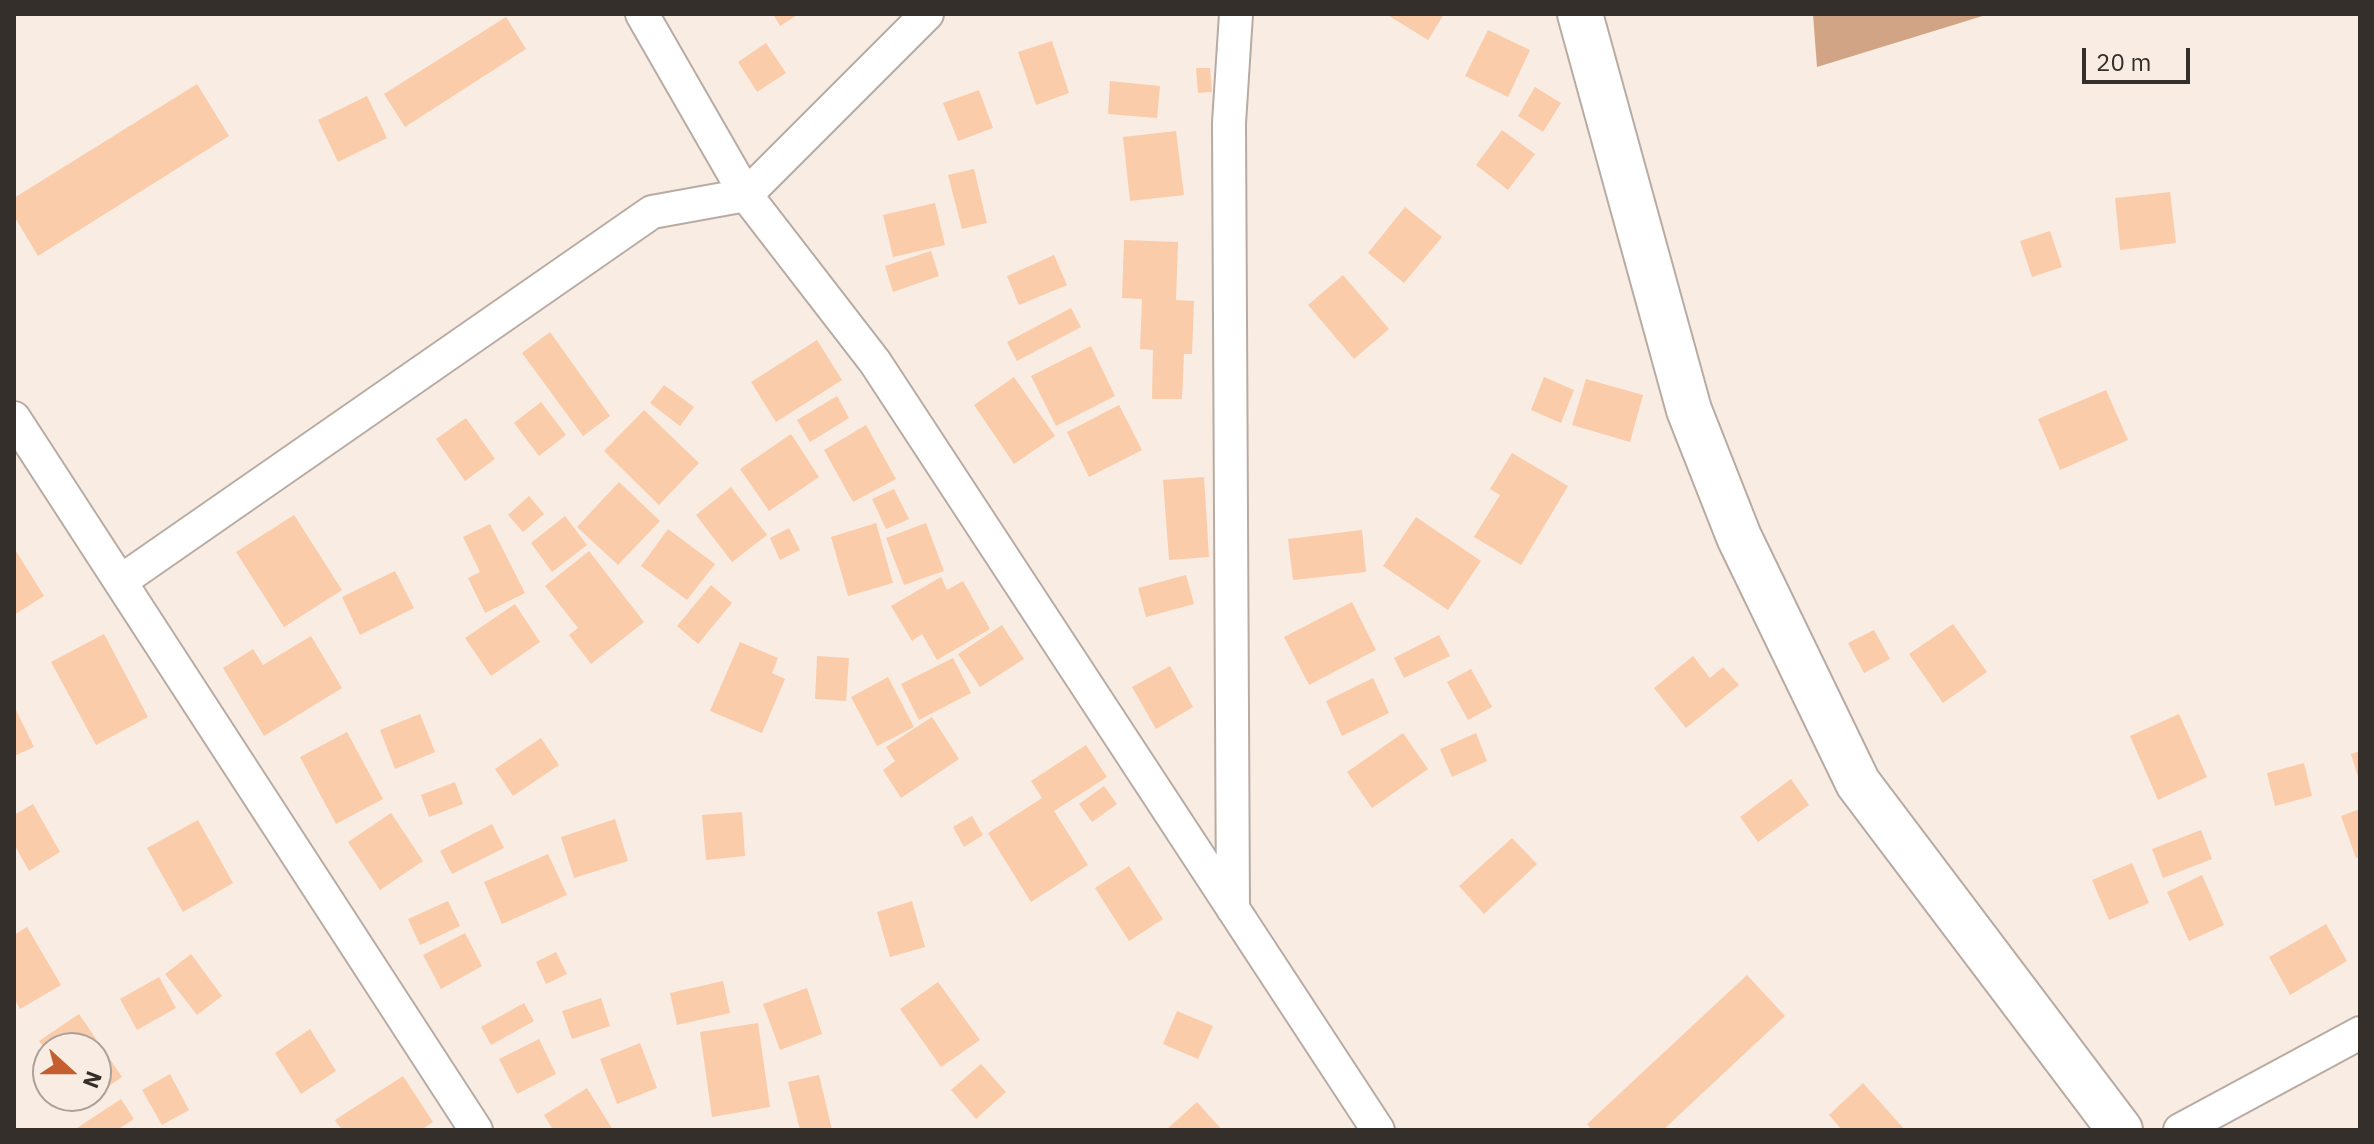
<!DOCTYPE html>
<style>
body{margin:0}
#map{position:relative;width:2374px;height:1144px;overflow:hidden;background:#f9ece3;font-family:"IBM Plex Sans",sans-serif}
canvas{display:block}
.frame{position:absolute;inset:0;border:16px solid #342f2b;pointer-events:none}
.north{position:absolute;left:32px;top:1032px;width:80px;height:80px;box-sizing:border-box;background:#f9ece3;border:2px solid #aaa099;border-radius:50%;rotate:111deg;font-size:22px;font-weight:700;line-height:32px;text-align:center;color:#342f2b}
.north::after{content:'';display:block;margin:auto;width:28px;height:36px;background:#c45e2e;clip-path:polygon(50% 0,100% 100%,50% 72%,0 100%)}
.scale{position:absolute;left:2082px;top:48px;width:108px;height:36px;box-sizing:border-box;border:4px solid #342f2b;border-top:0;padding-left:10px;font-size:24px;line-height:28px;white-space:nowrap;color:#342f2b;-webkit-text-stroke:6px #f9ece3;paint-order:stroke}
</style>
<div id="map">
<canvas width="2374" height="1144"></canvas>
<div class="frame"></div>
<div class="north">N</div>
<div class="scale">20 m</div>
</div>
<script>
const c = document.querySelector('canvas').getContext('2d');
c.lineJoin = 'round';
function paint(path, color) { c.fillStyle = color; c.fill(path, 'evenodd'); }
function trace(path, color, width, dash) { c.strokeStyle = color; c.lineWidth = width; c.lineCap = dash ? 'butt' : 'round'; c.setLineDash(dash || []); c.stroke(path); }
const forest = new Path2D(`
 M1813,14H1989L1817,67Z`);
const building = new Path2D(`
 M773,14H799L780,26Z
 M1386,14H1444L1428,40Z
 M506,17L526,49L405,127L384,94Z
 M1488,30L1530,50L1508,97L1465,76Z
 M1052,41L1069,93L1036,105L1018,52Z
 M766,43L786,73L757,92L738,62Z
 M1196,68H1210L1212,92L1198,93Z
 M1110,81L1160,86L1157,118L1108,114Z
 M197,84L229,136L38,256L14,216V198Z
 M1535,87L1561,103L1543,132L1518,116Z
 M979,90L993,128L958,141L943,103Z
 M367,96L387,138L338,162L318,120Z
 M1502,130L1535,154L1508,190L1476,165Z
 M1176,131L1184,195L1130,201L1123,137Z
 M974,169L987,223L962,229L948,175Z
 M2170,192L2176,243L2120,250L2115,198Z
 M935,203L945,245L893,257L883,215Z
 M1405,207L1442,237L1404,283L1368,253Z
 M2050,231L2062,267L2032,277L2020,241Z
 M1124,240L1178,242L1176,300L1194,301L1192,354H1184L1182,399H1152L1153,350L1140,349L1142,299L1122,298Z
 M931,251L939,276L893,292L885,266Z
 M1054,255L1067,285L1019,305L1007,276Z
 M1343,275L1389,329L1354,359L1308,305Z
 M1071,308L1081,327L1017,361L1007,342Z
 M550,332L610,416L583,436L522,353Z
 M817,340L842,380L776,422L751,382Z
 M1091,346L1115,396L1056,426L1031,376Z
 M1014,377L1055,436L1014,464L974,405Z
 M1544,377L1574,390L1561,423L1531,410Z
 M1586,379L1643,395L1630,442L1572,425Z
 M664,385L694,407L680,426L650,403Z
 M2106,390L2128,440L2060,470L2038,419Z
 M837,396L849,418L810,442L797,420Z
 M541,402L566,435L539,456L514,423Z
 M1119,405L1142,450L1089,477L1067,432Z
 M644,410L699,463L659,505L604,451Z
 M466,418L495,459L465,481L436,439Z
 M866,425L896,479L853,502L824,450Z
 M791,434L819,477L769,511L740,469Z
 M1512,453L1568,486L1521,565L1474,537L1500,495L1490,489Z
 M1204,477L1209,557L1169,560L1163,480Z
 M619,482L660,521L618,565L577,527Z
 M731,487L767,535L732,562L696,515Z
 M894,489L909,519L886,529L872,499Z
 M529,496L544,514L523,532L508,515Z
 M294,515L342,590L284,627L236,552Z
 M565,516L587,545L552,572L531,543Z
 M1416,517L1481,561L1448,610L1383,566Z
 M876,523L893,583L848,596L831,537Z
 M926,523L944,571L904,585L886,538Z
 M490,524L525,593L485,613L468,578L480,572L463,537Z
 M789,528L800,550L780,560L770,538Z
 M668,529L715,564L687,600L641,566Z
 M1362,530L1366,572L1293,580L1288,539Z
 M14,548L44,596L14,615Z
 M589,551L644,622L591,664L569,635L578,628L545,586Z
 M395,571L414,608L360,635L342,597Z
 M1186,575L1194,604L1146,617L1138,588Z
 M941,577L947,590L963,581L990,629L937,660L922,634L912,641L891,606Z
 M711,585L732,603L698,644L677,626Z
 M1352,602L1376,650L1309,685L1284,637Z
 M515,604L540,642L491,676L465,638Z
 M1953,624L1987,672L1943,703L1909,654Z
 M1002,625L1024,659L980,687L958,654Z
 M1874,630L1890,659L1864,673L1848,643Z
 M104,634L148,717L96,745L51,662Z
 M1439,635L1450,656L1404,678L1394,658Z
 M311,636L342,688L264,736L223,668L253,649L263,665Z
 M740,642L778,658L772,673L785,679L762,733L710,711Z
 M817,656L849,658L846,701L815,699Z
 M1693,656L1710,678L1723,667L1739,685L1686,728L1654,688Z
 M953,658L971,693L919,720L901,684Z
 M1170,666L1193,707L1156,729L1132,687Z
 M1471,669L1492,707L1468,720L1447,682Z
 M888,677L914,727L877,746L851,697Z
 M1373,678L1389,713L1342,736L1326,701Z
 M14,706L34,747L14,756Z
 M420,714L435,752L395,769L380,730Z
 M2179,714L2207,777L2158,800L2130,736Z
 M932,717L959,759L901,798L883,770L895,761L886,747Z
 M347,732L383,799L336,824L300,757Z
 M1403,733L1428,769L1372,808L1347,772Z
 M1476,733L1487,761L1452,777L1440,749Z
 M541,738L559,765L513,796L495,769Z
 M1086,745L1107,777L1054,811L1088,865L1031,902L988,833L1042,798L1031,781Z
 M2360,751V780H2359L2351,754Z
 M2304,763L2312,796L2275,806L2267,773Z
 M1791,779L1809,805L1758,842L1740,817Z
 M455,782L463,804L429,817L421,795Z
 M1104,786L1117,804L1092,822L1079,804Z
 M33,804L60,852L29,871L14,844V815Z
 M2360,809V857L2356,858L2341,816Z
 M742,812L745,856L706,860L702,815Z
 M391,813L423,861L380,890L348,842Z
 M972,816L983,835L964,847L953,827Z
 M615,819L628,861L574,878L561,837Z
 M198,820L233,883L183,912L147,848Z
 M492,824L504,848L452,874L440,851Z
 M2201,830L2212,859L2163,878L2152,849Z
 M1512,838L1537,864L1484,914L1459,886Z
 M548,854L567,895L502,924L484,882Z
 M2132,863L2149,903L2109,920L2092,880Z
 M1129,866L1163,919L1129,941L1095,888Z
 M2202,875L2224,925L2189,941L2167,892Z
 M448,901L460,926L420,945L408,919Z
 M912,901L925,947L890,957L877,912Z
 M2326,924L2347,961L2290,995L2269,957Z
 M27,927L61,985L20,1009L14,998V935Z
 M465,933L482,966L441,989L423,955Z
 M556,952L567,974L546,984L536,962Z
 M191,954L222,996L197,1015L165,974Z
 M1747,975L1785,1016L1663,1130H1592L1587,1124Z
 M159,977L176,1008L137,1030L120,999Z
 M723,981L730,1013L677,1025L670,993Z
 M938,982L980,1040L941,1067L900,1009Z
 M807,988L822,1034L780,1050L763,1004Z
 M601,998L610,1026L572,1039L562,1011Z
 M524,1003L534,1021L491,1045L481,1027Z
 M1177,1011L1213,1026L1198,1059L1163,1044Z
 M79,1014L122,1077L96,1095V1048H48V1054L39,1041Z
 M758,1023L770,1107L712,1117L700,1032Z
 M310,1029L336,1071L301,1094L275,1053Z
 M539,1039L556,1074L517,1094L499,1059Z
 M640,1043L657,1088L617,1104L600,1059Z
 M981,1064L1006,1092L976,1119L951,1090Z
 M170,1074L189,1110L162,1125L142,1090Z
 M819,1075L832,1130H800L788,1082Z
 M403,1076L433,1122L421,1130H342L335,1120Z
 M1863,1083L1905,1130H1842L1829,1115Z
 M587,1088L613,1130H553L544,1115Z
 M121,1099L134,1119L117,1130H74Z
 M1197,1102L1222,1130H1166Z`);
const street = new Path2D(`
 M642,14L746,195L875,362L1378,1130
 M14,418L476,1130
 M121,581L652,212L746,195L927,14
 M1233,909L1229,123L1236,14
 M2180,1130L2360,1033`);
const secondary = new Path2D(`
 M1580,14L1689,410L1739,537L1858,783L2120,1130`);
paint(forest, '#d0a484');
paint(building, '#faccaa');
trace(street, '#b8aba3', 36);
trace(secondary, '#b8aba3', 48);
trace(street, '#fff', 32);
trace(secondary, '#fff', 44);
</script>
